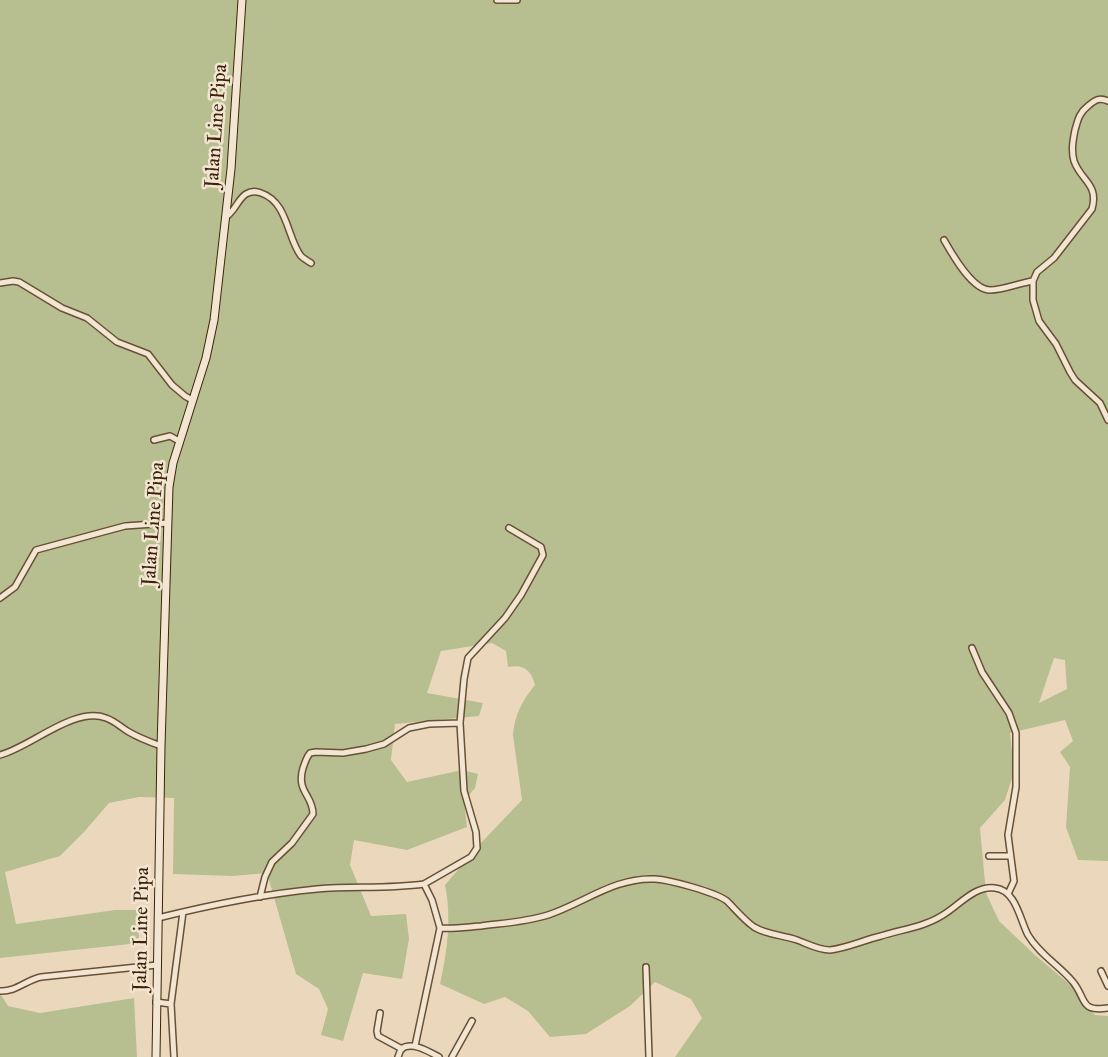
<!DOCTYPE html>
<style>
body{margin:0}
canvas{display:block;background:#ebd8bc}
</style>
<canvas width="1108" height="1057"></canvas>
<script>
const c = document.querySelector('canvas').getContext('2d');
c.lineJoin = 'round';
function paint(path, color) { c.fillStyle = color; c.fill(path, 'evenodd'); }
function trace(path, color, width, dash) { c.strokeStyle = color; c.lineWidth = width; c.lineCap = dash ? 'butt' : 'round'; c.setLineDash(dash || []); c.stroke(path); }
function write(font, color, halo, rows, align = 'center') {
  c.font = font + ' "IM FELL Great Primer",serif'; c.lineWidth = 5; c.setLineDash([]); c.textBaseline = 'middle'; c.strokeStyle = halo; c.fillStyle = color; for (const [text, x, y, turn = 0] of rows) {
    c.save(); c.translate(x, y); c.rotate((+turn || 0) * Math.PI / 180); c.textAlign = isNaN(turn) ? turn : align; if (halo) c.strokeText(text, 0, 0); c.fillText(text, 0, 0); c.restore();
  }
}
const green = new Path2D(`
 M0,0H1108V861L1078,860L1066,827L1070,767L1060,752L1073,741L1065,720L1010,733L1014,772L1005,800L980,828L986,893L999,921L1035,955L1075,989L1095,1015L1108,1016V1057H675L702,1018L691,999L655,982L630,1006L586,1034L550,1037L528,1011L505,997L484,1004L440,984C447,952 452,918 445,885L479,845L522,800L513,735C514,716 523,699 535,685C531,670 524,664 508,667L506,651L492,643L441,651L427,693L483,703L479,716L395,724L391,760L407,782L462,770L478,774L475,788L464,801L467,827L407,850L354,840L350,865L371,916L406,914L409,939L402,979L363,973L343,1041L321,1035L328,1009L319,989L296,974L267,873L233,876L173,874L174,798L139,797L109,803L84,832L60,856L5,872L16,924L115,910H138L139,943L0,958ZM1054,658L1065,660L1067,689L1039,703Z
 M0,993L8,1006L40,1013L134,998L137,1057H0Z`);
const minor = new Path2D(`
 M497,0H517
 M1108,101C1099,97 1095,100 1088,106C1079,113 1078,120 1075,130C1073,140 1071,150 1074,161C1081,181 1099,184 1092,209L1054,258L1037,272L1033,281V300L1039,321L1056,344L1070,372L1075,380L1100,403L1108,420
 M226,217C235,211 238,199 246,194C251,191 256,191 261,193C288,202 287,238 301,256C304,259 308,261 311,263
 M944,240C952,254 972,290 990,290C1004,290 1019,283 1033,281
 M0,283L13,281L19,282L62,308L87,318L117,342L148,354L172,385L185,396L192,400
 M154,440L170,436L179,441
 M0,598L15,587L36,550L125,526L168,523
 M972,648L982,672L1009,713L1016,733V787L1008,835L1014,881L1008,894
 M460,723L464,679L468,658L505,618L521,595L543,555L541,547L509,528
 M0,755C31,747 74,706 106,718C115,721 122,728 129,732C139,738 150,742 161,746
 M989,856H1010
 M260,897L265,877L272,862L292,843L313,814C313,795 296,792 303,768C305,763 306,758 310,753L316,752L343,753L366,749L384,744L409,728L429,724L460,723L464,791L476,832L477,848L471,857L424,884
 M158,918C210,905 264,894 317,889C353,886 388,889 424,884L432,900L440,928C454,929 467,927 481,926C504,923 526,922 548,915C584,903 615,877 655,879C670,880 715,892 727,901C736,910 744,920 754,927C767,935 783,935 797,940C808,944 818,950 830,950C847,948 864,940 881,936C903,929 926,927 946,913C960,904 976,885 995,888C1016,890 1020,920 1028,935C1040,955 1059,965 1073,982C1087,999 1079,1012 1108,1008
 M646,967L649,1057
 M1101,971L1108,986
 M0,991C16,992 26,980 41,977L157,965
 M156,1002L171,1004L174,1057
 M171,1004L183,912
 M380,1013L377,1031L378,1036L402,1049
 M415,1046L440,928
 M398,1057L401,1049C412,1041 428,1051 439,1057
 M452,1057L472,1021`);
const secondary = new Path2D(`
 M156,1057L161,746L169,487L173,463L206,358L214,320L231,169L242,0`);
const streetNames = [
 ["Jalan Line Pipa",217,126,-86],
 ["Jalan Line Pipa",154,524,-86],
 ["Jalan Line Pipa",142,929,-89]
];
paint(green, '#b7bf91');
trace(minor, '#685036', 8);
trace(secondary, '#3d2209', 9);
trace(minor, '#f2e6d3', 5);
trace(secondary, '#f2e6d3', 7);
write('20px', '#3d2209', '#f2e6d3', streetNames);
</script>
